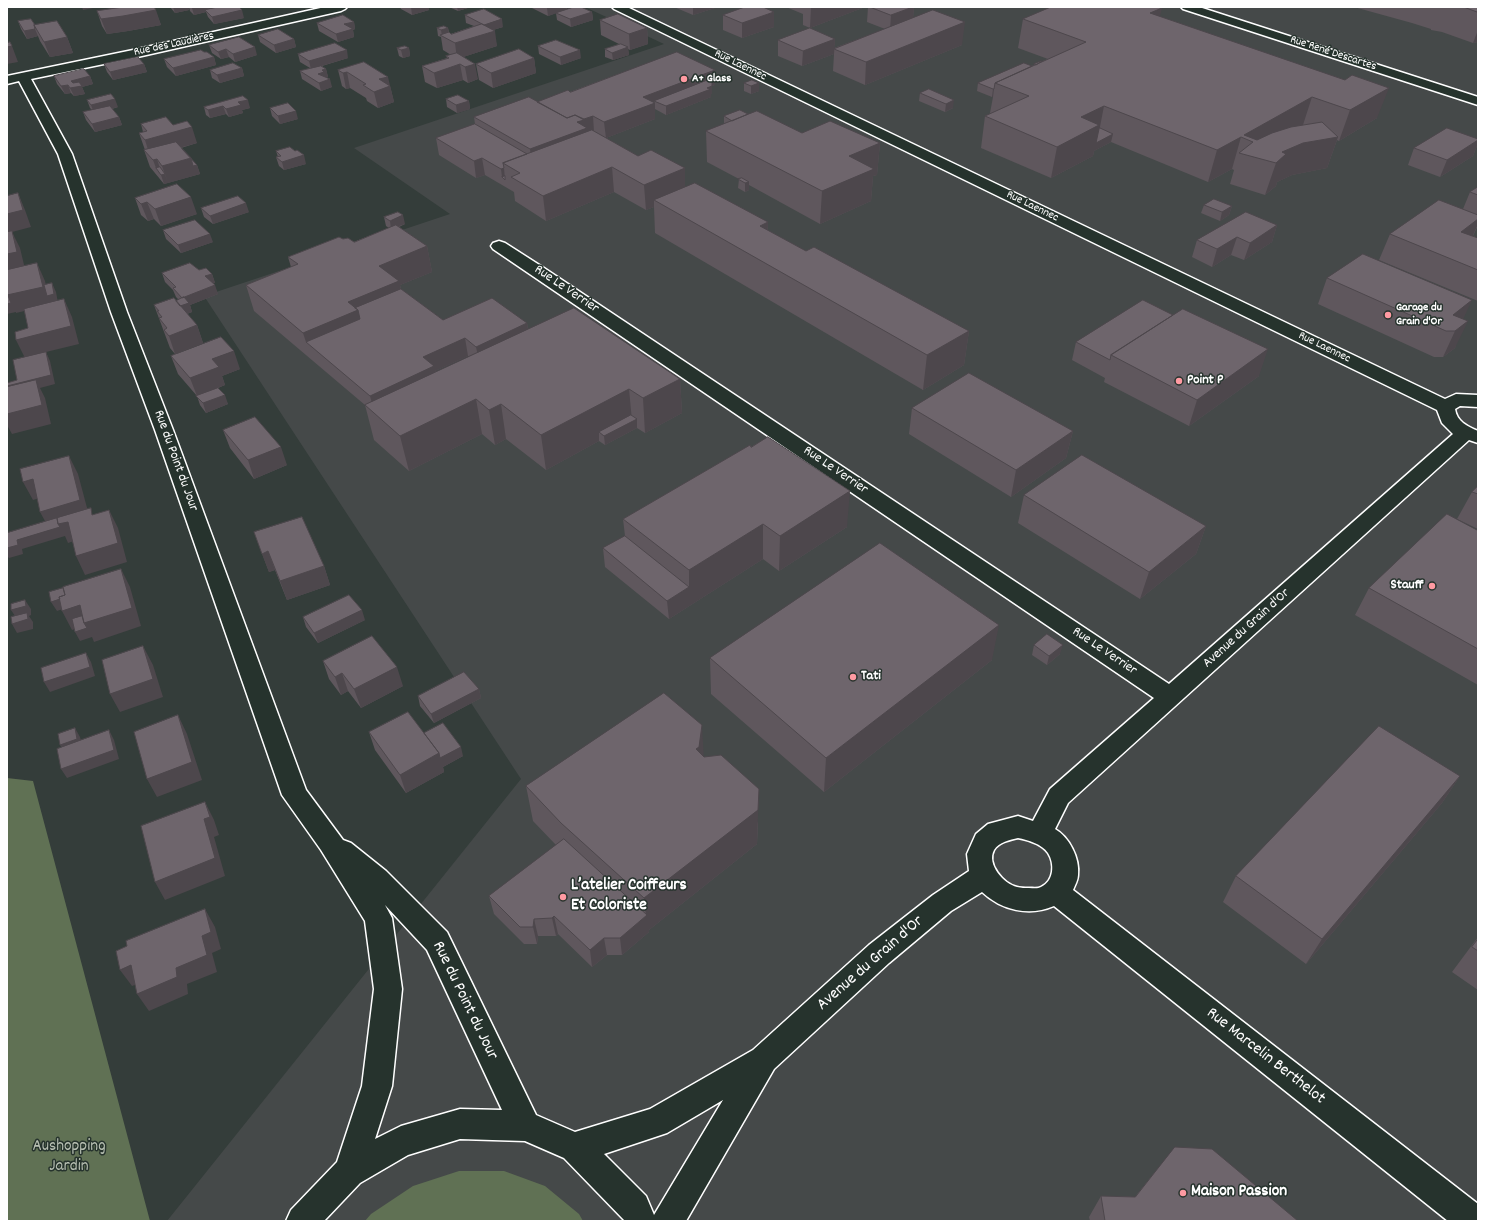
<!DOCTYPE html>
<meta charset="utf-8">
<style>
body{margin:0}
#map{position:relative;width:1485px;height:1228px;overflow:hidden;background:#343d3a;font-family:Dekko,sans-serif}
canvas{display:block}
.frame{position:absolute;inset:0;border:8px solid #fff;pointer-events:none}
</style>
<div id="map">
<canvas width="1485" height="1228"></canvas>
<div class="frame"></div>
</div>
<script>
const c = document.querySelector('canvas').getContext('2d');
c.lineJoin = 'round';
function paint(path, color) { c.fillStyle = color; c.fill(path, 'evenodd'); }
function trace(path, color, width, dash) { c.strokeStyle = color; c.lineWidth = width; c.lineCap = dash ? 'butt' : 'round'; c.setLineDash(dash || []); c.stroke(path); }
function write(font, color, halo, rows, align = 'center') {
  c.font = font + ' Dekko,sans-serif'; c.lineWidth = 3; c.setLineDash([]); c.textBaseline = 'middle'; c.strokeStyle = halo; c.fillStyle = color; for (const [text, x, y, turn = 0] of rows) {
    c.save(); c.translate(x, y); c.rotate((+turn || 0) * Math.PI / 180); c.textAlign = isNaN(turn) ? turn : align; if (halo) c.strokeText(text, 0, 0); c.fillText(text, 0, 0); c.restore();
  }
}
const built = new Path2D(`
 M585,7H1478V1221H167L521,779L204,296L450,214L354,148L664,44Z`);
const green = new Path2D(`
 M7,778L33,781L150,1221H7Z
 M459,1171H504L545,1186L579,1214L583,1221H365L371,1214L413,1186Z`);
const minor = new Path2D(`
 M325,7H347L345,9L341,11L133,58L31,79L72,154L127,312L173,430L306,790L343,840L351,843L386,871L447,932L536,1115L575,1132L650,1109L753,1050L869,945L933,895L969,871L967,854L976,834L988,824L1018,816L1033,821L1050,789L1154,698L493,249L491,246L493,243L499,241L505,243L544,268L1169,684L1453,434L1442,423L1437,410L614,9L612,7H627L1445,399L1456,394L1478,395V407L1460,406L1455,409C1457,422 1467,426 1478,431V443L1469,440L1068,803L1055,829C1069,837 1080,858 1078,875C1078,880 1075,885 1073,890L1478,1204V1221H1448L1054,906C1029,917 1001,910 982,892L951,911L889,963L774,1069L686,1221H625L564,1158L525,1141L460,1139L408,1155L360,1183L324,1221H286L291,1210L337,1162L362,1086L374,989L365,921L321,850L282,795L155,430L111,312L58,154L19,81L7,84V76L133,50ZM1018,838C1028,840 1042,844 1048,853C1055,864 1054,881 1041,887C1038,889 1033,888 1029,888C1025,888 1021,888 1017,887C1004,884 986,864 994,850C999,842 1010,840 1018,838ZM385,905L427,950L502,1110L460,1109L401,1126L375,1139L392,1086L402,989L392,918ZM723,1100L654,1215L646,1196L604,1154L667,1133Z
 M1181,7H1199L1478,97V105L1183,9Z`);
const wall = new Path2D(`
 M99,7H154L161,25L128,31L107,34L102,26L97,11L115,9Z
 M170,7H188L189,10L175,13Z
 M189,7H208L209,9L244,18L214,24L208,17L206,12L194,15L190,11Z
 M400,7H428L429,10L412,15L401,9Z
 M449,7H471L458,11Z
 M530,7H566L567,9L592,12L593,20L571,27L557,20L556,13L548,16Z
 M674,7H715V8L693,15Z
 M786,7H865L810,28L803,25V14Z
 M868,7H914L913,18L962,45L865,85L833,71L834,54L802,66L778,56V40L835,39L834,48L885,29L867,22Z
 M1354,7H1478V42L1473,43L1442,32L1431,30V29L1412,23Z
 M774,12V27L742,38L723,30V15Z
 M465,15L503,27L493,30L497,46L463,57L478,79L468,83L463,80L437,88L425,82L422,66L447,58L446,56L451,55L443,50L441,37L438,36L437,28H448L449,32L451,34L474,26L466,23Z
 M1160,17L1377,118L1339,141L1337,140L1327,168L1292,175L1277,182L1276,186L1265,195L1230,184L1234,170L1232,169L1208,182L1111,142L1094,151L1093,156L1051,178L981,148L985,116L991,114L990,113L993,97H992L977,91L978,83L1032,66L1034,65V64L1048,59L1018,48L1023,19Z
 M600,20L647,28L648,44L630,50L628,49L629,55L613,60L605,57V49L619,44L601,35Z
 M18,21L35,25L67,37L73,53L50,57L40,41L38,36L27,39L21,29Z
 M354,22L355,29L353,30L354,37L338,42L319,31L317,23Z
 M258,35L294,39L296,47L276,53L260,42Z
 M209,45L257,55L235,62L229,57L221,59L212,53Z
 M538,46L581,58L561,65L539,54Z
 M397,48H409L410,56L403,58L399,56Z
 M298,54L348,58L322,66L326,69L328,77H326L332,87L321,91L302,79L300,71L310,68L300,62Z
 M214,57L216,65L176,76L167,67L164,59Z
 M534,58L536,73L493,88L479,80L476,64Z
 M364,62L390,86L394,102L378,108L367,101L366,98L350,88L346,89L342,86L338,70Z
 M104,64H144L147,72L113,80L107,72Z
 M242,68L244,76L220,83L212,78L210,70Z
 M54,76H90L93,84L82,87L85,94L74,96L71,93L65,94L57,84Z
 M744,83H759V91L751,94L744,91Z
 M715,85L712,86V94H711V97L666,115L655,109V119L606,138L638,156L685,168V187L768,222V231L806,251L969,331L964,365L923,390L655,233L654,207L646,210L614,192L546,221L515,201L514,192L485,175L476,178L439,155L436,138L475,124L474,117L537,102L570,92Z
 M929,89L953,108L945,112L919,101L920,93Z
 M243,96L250,108L242,110L243,113L229,117L226,114L210,118L206,115L204,107Z
 M446,99L469,101L470,109L457,113L447,107Z
 M87,100L118,107L112,109L119,117L122,125L95,132L86,120L83,112L92,110L90,108Z
 M270,108L298,119L280,124L272,116Z
 M748,114L802,133L880,143L877,175L873,176L871,201L820,224L749,185V190L745,192L738,188L739,179L707,162L706,131L724,124V116Z
 M141,124L173,125L197,143L181,148L197,165L200,174L164,184L150,167L144,150H145L139,133L143,132Z
 M1478,139V143L1473,156L1440,177L1408,165L1414,148Z
 M276,151L306,164L284,170L279,166L276,157H278Z
 M1478,187V225L1473,236L1478,238V301L1379,260L1390,234L1463,209L1470,192Z
 M135,198L197,214L161,226L154,219L148,221L141,215Z
 M1204,205L1232,206L1229,215L1220,221L1201,213Z
 M201,208L249,212L213,224L204,217Z
 M384,217L405,224L399,227L427,246L432,272L400,285L401,289L443,320L527,323L528,329L680,379L682,413L645,433L637,428L605,445L599,441L546,470L506,439L495,445L482,434L409,471L374,440L365,405L254,311L246,285L291,267L288,257L343,239L354,242L389,228L386,226ZM468,356L469,357L436,372L435,371Z
 M1277,225L1272,242L1244,260L1231,255L1212,267L1192,257L1197,240Z
 M163,230L213,242L181,253L166,239Z
 M199,270L212,274L215,283H213L218,294L190,305L192,312L187,314L197,325L203,343L176,354L240,369L222,376L225,385L218,388L228,404L206,413L200,405L197,396L178,374L171,356L175,354L170,348L154,305L179,300L176,297L173,290L165,282L162,273Z
 M1327,278L1463,319L1455,348L1443,357H1434L1318,304Z
 M1173,315L1259,376L1189,426L1104,382L1105,378L1072,360L1076,342Z
 M912,408L1073,431L1066,458L1011,497L909,434Z
 M223,430L287,465L254,479L230,448Z
 M1478,486V685L1355,615L1369,588L1477,530L1478,529L1457,519L1472,492Z
 M1024,495L1206,526L1196,554L1140,599L1018,523Z
 M623,519L847,527L779,571L763,559L669,619L605,567L603,548L625,536Z
 M254,532L324,566L330,585L287,600L275,570L269,572Z
 M303,617L365,620L318,643L306,627Z
 M1034,645L1060,654L1047,665L1032,655Z
 M710,658L992,660L824,792L711,694Z
 M323,661L403,686L361,708L348,691L341,695L329,679Z
 M479,689L481,698L434,723L420,706L418,696Z
 M369,732L424,733L463,756L443,767L444,772L406,793L375,750Z
 M703,756L758,823L757,844L649,930V932L622,955H607L592,967L558,934L556,936H538L537,944H524L494,914L489,896L556,845L533,821L526,786Z
 M1460,776L1442,803L1306,964L1223,902L1236,876Z
 M1478,937V990L1452,972Z
 M1101,1196L1135,1197L1298,1221H1090L1089,1217Z`);
const shadedWall = new Path2D(`
 M82,7H98L83,10Z
 M173,7H188L189,10L175,13Z
 M195,7H208L210,11L205,10L206,12L194,15L192,8Z
 M411,7H428L429,10L412,15Z
 M457,7H471L458,11Z
 M550,7H566L567,10L548,16L547,8Z
 M693,7H715V8L693,15Z
 M811,7H865L810,28Z
 M913,7H914L913,22L890,31L891,15Z
 M1162,8L1155,37L1150,13Z
 M156,10L161,25L128,31L107,34L101,19Z
 M242,10L244,18L214,24L212,17Z
 M592,12L593,20L571,27L570,19Z
 M774,12V27L742,38V23Z
 M502,19L503,27L485,32L484,25Z
 M354,22L355,29L353,30L354,37L338,42L336,34L344,24Z
 M965,22L962,45L865,85L866,62Z
 M448,28L449,36H442L441,30Z
 M647,28L648,44L630,50L629,34Z
 M35,29L38,36L27,39L24,31Z
 M1478,30V40L1477,42L1473,43Z
 M495,31L497,46L457,59L455,43Z
 M67,37L73,53L50,57L44,42Z
 M294,39L296,47L276,53L274,45Z
 M835,39L834,54L802,66L803,51Z
 M12,46L18,62L7,64V47Z
 M255,47L257,55L235,62L233,54Z
 M628,47L629,55L613,60L612,53Z
 M409,48L410,56L403,58L401,50Z
 M226,49L229,57L221,59L218,52Z
 M347,50L348,58L311,69L309,61Z
 M580,50L581,58L561,65L560,57Z
 M214,57L216,65L176,76L173,68Z
 M534,58L536,73L493,88L491,73Z
 M144,64L147,72L113,80L110,72Z
 M460,64L463,80L437,88L434,73Z
 M475,64L478,79L468,83L465,67Z
 M242,68L244,76L220,83L217,75Z
 M326,69L328,77L325,78L318,74L322,70Z
 M715,70V85L712,86V94H711V97L666,115V106L654,101V103H655V119L606,138L604,122L643,97Z
 M347,72L350,88L346,89L343,73Z
 M90,76L93,84L82,87L85,94L74,96L70,88L71,81Z
 M388,77L394,102L378,108L374,92L379,79Z
 M330,79L332,87L321,91L319,83Z
 M759,83V91L751,94V86Z
 M68,85L71,93L65,94L61,86Z
 M1389,88L1377,118L1339,141L1350,110Z
 M993,89H994L993,97H992Z
 M1312,97L1302,128L1253,142L1244,135Z
 M115,99L118,107L94,113L91,105Z
 M248,100L250,108L242,110L243,113L229,117L226,109L238,102Z
 M954,100L953,108L945,112L946,104Z
 M469,101L470,109L457,113L456,105Z
 M223,106L226,114L210,118L208,110Z
 M1104,106L1098,137L1113,134L1111,142L1094,151L1093,156L1051,178L1057,147L1081,117Z
 M296,111L298,119L280,124L278,116Z
 M593,116L594,132L588,135L589,148L593,146L594,154L521,183L520,173L508,166L531,157L533,169L530,149L569,134L568,125Z
 M119,117L122,125L95,132L92,124Z
 M192,127L197,143L150,156L145,140Z
 M1241,137L1232,169L1208,182L1217,150Z
 M1338,137L1327,168L1292,175L1277,182L1276,186L1265,195L1276,163L1282,152L1303,143Z
 M1478,140V143L1473,156L1440,177L1447,160Z
 M880,143L877,175L873,176L871,201L820,224L822,191L849,156Z
 M304,155L306,164L284,170L282,162Z
 M191,158L197,165L200,174L168,183L162,166Z
 M482,158L485,175L476,178L474,161Z
 M157,159L162,175L165,174L168,183L164,184L161,175L156,168L153,160Z
 M612,167L614,192L546,221L543,196Z
 M504,168L505,180L502,177L501,169Z
 M685,168V193L654,200V207L646,210L644,185Z
 M749,182V190L745,192V183Z
 M18,193L25,210L31,227L12,232L20,248L25,269L7,273V214Z
 M191,197L197,214L161,226L155,209Z
 M147,202L154,219L148,221L141,204Z
 M246,203L249,212L213,224L210,216Z
 M1232,206L1229,215L1220,221L1222,212Z
 M403,215L405,224L391,229L390,221Z
 M1478,219V224L1470,242L1461,232Z
 M768,222L767,255L760,226Z
 M1277,225L1272,242L1244,260L1250,243Z
 M210,234L213,242L181,253L178,245Z
 M1237,237L1231,255L1212,267L1217,249Z
 M427,246L432,272L400,285L405,307L306,342L303,333L348,302L379,266Z
 M37,263L45,281L48,295L52,283L56,292L58,303L16,313V312L7,314V295Z
 M212,274L215,283L208,285L205,276Z
 M215,285L218,294L190,305L192,312L183,315L180,306L185,304L182,298Z
 M64,299L72,317L79,344L46,352L50,361L55,384L40,388L45,398L51,424L12,434L7,425V386L51,375L25,358L16,340Z
 M1472,300L1460,326L1453,315Z
 M1468,321L1455,348L1443,357L1455,331Z
 M527,323L530,341L480,365L476,347Z
 M197,325L203,343L175,354L169,336Z
 M969,331L964,365L923,390L927,355Z
 M465,338L468,356L435,371L438,384L375,414L370,396L423,357Z
 M1268,349L1259,376L1189,426L1197,400Z
 M234,351L240,369L222,376L225,385L197,396L190,378L212,359Z
 M680,379L682,413L645,433L643,398Z
 M629,389L632,421L637,419V428L605,445L604,436L599,432V441L546,470L541,435Z
 M225,395L228,404L206,413L203,403Z
 M476,399L482,434L409,471L400,436Z
 M501,404L506,439L495,445L489,410Z
 M1073,431L1066,458L1011,497L1016,470Z
 M281,447L287,465L254,479L248,460Z
 M69,456L78,474L90,519L77,540L68,543L65,536L22,549L23,554L9,558L8,557H7V548L17,540L50,530L40,512Z
 M33,479L43,497L33,500L23,482Z
 M850,491L847,527L779,571L780,536Z
 M109,510L118,528L127,562L85,575L76,556Z
 M763,524V559L669,619L667,601L689,587V570Z
 M1206,526L1196,554L1140,599L1149,572Z
 M268,551L275,570L269,572L262,554Z
 M324,566L330,585L287,600L280,581Z
 M121,569L130,587L141,626L94,642L92,637L80,641L75,632L85,626L72,630L62,611Z
 M109,583L113,592L57,611L51,602Z
 M25,600L31,609V615L29,616L33,622V629L17,633L12,624L17,619L11,610Z
 M362,610L365,620L318,643L314,633Z
 M999,625L992,660L824,792L826,758Z
 M1063,645L1060,654L1047,665L1049,656Z
 M143,646L153,665L163,697L120,712L110,694Z
 M86,653L91,662L95,676L50,692L44,682Z
 M397,667L403,686L361,708L354,689Z
 M342,673L348,691L341,695L335,677Z
 M479,689L481,698L434,723L431,714Z
 M178,715L187,734L202,780L157,797L147,779Z
 M702,725L704,760L696,749Z
 M75,728L80,737L83,748L66,755L60,745Z
 M109,730L114,740L119,759L67,778L61,769Z
 M461,747L463,756L443,767L444,772L406,793L400,775L439,753Z
 M1460,776L1442,803L1306,964L1322,939Z
 M759,789L757,844L649,930V932L622,955L620,938L646,916L644,898Z
 M205,802L214,820L219,835L214,837L225,876L165,900L155,882L204,819Z
 M205,909L215,927L221,949L212,953L217,972L187,984L188,994L149,1011L137,994L176,968L202,936Z
 M554,916L558,934L556,936L552,918Z
 M534,919L538,936L537,944L533,927Z
 M604,938L607,955L592,967L590,950Z
 M131,965L143,982L132,986L120,970Z`);
const building = new Path2D(`
 M124,7H154L156,10L123,16L101,19L97,11Z
 M218,7H239L242,10L212,17L205,10Z
 M574,7H581L592,12L570,19L556,13Z
 M745,7H763L774,12L742,23L723,15Z
 M870,7H913L891,15Z
 M1051,7H1158L1162,8L1150,13L1345,80L1352,75L1389,88L1350,110L1312,97L1244,135L1257,140L1272,133L1291,127L1322,122L1338,137L1303,143L1282,152L1286,154L1276,163L1239,153L1253,142L1241,137L1217,150L1104,106L1081,117L1099,125L1057,147L985,116L1029,96L995,83L1086,42L1023,19Z
 M1464,7H1478V12Z
 M484,9L502,19L484,25L465,15Z
 M933,10L965,22L866,62L834,49Z
 M618,14L647,28L629,34L600,20Z
 M343,15L354,22L344,24L353,29L336,34L317,23Z
 M31,19L35,25H34L35,29L24,31L18,21Z
 M57,21L67,37L44,42L34,25Z
 M482,24L495,31L455,43L440,35L449,32L451,34Z
 M444,26L448,28L441,30L437,28Z
 M810,28L835,39L803,51L778,40Z
 M278,29L294,39L274,45L258,35Z
 M239,37L255,47L233,54L226,49L218,52L209,45Z
 M556,40L580,50L560,57L538,46Z
 M10,42L12,46L7,47V43Z
 M335,43L347,50L309,61L298,54Z
 M621,44L628,47L612,53L605,49Z
 M405,46L409,48L401,50L397,48Z
 M519,49L534,58L491,73L476,64Z
 M201,50L204,52H207L214,57L173,68L164,59Z
 M677,52L715,70L643,97L655,103L604,122L593,116L584,119L575,115L567,118L537,102L568,90L570,92Z
 M457,53L475,64L465,67L460,64L434,73L422,66L449,58L446,56Z
 M138,57L144,64L110,72L104,64Z
 M1041,61H1042L1036,65L1034,64Z
 M364,62L388,77L379,79L390,86L374,92L363,85L366,84L347,72L343,73L338,70Z
 M233,63L242,68L217,75L210,70Z
 M1024,63L1032,66L995,83L994,89H993L978,83Z
 M321,66L326,69L322,70L324,72L318,74L330,79L319,83L300,71Z
 M84,69L90,76L71,81L73,83L79,82L82,86L70,88L68,85L61,86L54,76Z
 M708,80L712,82V86L707,88L711,89L666,106L654,101Z
 M752,80L759,83L751,86L744,83Z
 M929,89L954,100L946,104L920,93Z
 M111,94L115,99L91,105L87,100Z
 M458,95L469,101L456,105L446,99Z
 M243,96L248,100L238,102L241,105L226,109L223,106L208,110L204,107Z
 M529,97L567,118L575,115L584,120L577,122L587,128L530,149L474,117Z
 M288,103L296,111L278,116L270,108Z
 M110,106L119,117L92,124L83,112Z
 M740,110L748,114L732,121L724,116Z
 M757,111L802,133L830,121L880,143L849,156L874,169L822,191L706,131Z
 M166,117L173,125L187,121L192,127L145,140L139,133L147,131L141,124Z
 M475,124L527,154L503,163L504,168L501,169L482,158L474,161L436,138Z
 M1100,128L1113,134L1096,143L1099,129Z
 M1447,128L1478,139V140L1447,160L1414,148Z
 M592,130L638,156L651,150L685,168L644,185L612,167L543,196L511,177L520,173L503,163Z
 M176,142L191,158L162,166L157,159L153,160L144,150Z
 M290,147L295,151L297,150L304,155L282,162L276,157L281,156L276,151Z
 M182,149L197,165L193,166L191,158Z
 M160,167L165,174L161,175L156,168Z
 M505,176V180L502,177Z
 M742,178L749,182L745,183L738,179Z
 M695,183L768,222L760,226L806,251L814,247L969,331L927,355L654,200Z
 M177,184L191,197L155,209L147,202L141,204L135,198Z
 M1478,187V195L1470,192Z
 M18,193L23,210L7,214V196Z
 M238,196L246,203L210,216L201,208Z
 M1214,199L1232,206L1222,212L1204,205Z
 M1439,200L1478,215V219L1461,232L1478,238V270L1390,234Z
 M398,212L403,215L390,221L384,217Z
 M1246,212L1277,225L1250,243L1237,237L1217,249L1197,240Z
 M195,220L210,234L178,245L163,230Z
 M396,225L427,246L379,266L399,281L348,302L358,310L303,333L246,285L298,264L288,257L339,237L343,239L348,238L354,242Z
 M12,231L17,252L7,254V232Z
 M1363,254L1472,300L1453,315L1468,321L1455,331H1446L1327,278Z
 M37,263L43,287L7,295V270Z
 M190,263L199,270L206,268L212,274L205,276L215,285L182,298L173,288L176,287L162,273Z
 M52,283L54,294L47,296L44,285Z
 M401,289L443,320L492,298L527,323L476,347L465,338L423,357L434,366L370,396L306,342L360,319L358,310L355,308Z
 M7,293L11,303L7,304Z
 M184,297L189,303L180,306L176,301Z
 M174,298L197,325L169,336L164,330L167,328L159,318L162,317L157,311H159L154,305Z
 M64,299L71,326L16,340L15,332L28,328L24,309Z
 M1143,300L1173,315L1111,355L1110,360L1076,342Z
 M574,308L680,379L643,398L629,389L541,435L501,404L489,410L476,399L400,436L365,405Z
 M1183,309L1268,349L1197,400L1111,355Z
 M221,337L234,351L212,359L219,367L190,378L171,356Z
 M46,352L51,375L7,386V383L17,380L13,360Z
 M969,373L1073,431L1016,470L912,408Z
 M36,380L42,405L7,414V387Z
 M218,388L225,395L203,403L196,396Z
 M631,415L637,419L604,436L599,432Z
 M255,417L281,447L248,460L223,430Z
 M768,437L850,491L780,536L763,524L689,570L623,519L750,445L751,447Z
 M1082,455L1206,526L1149,572L1024,495Z
 M69,456L80,500L40,512L33,479L23,482L20,469Z
 M1478,486V494L1472,492Z
 M91,508L92,515L109,510L118,543L76,556L68,522L58,524L57,518Z
 M1447,514L1477,530L1478,529V649L1369,588Z
 M302,517L324,566L280,581L268,551L262,554L254,532Z
 M57,518L58,524L60,527L17,540L18,545L7,548V533Z
 M625,536L689,587L667,601L603,548Z
 M880,543L999,625L826,758L710,658Z
 M121,569L132,608L84,623L80,605L62,611L59,597L65,595L63,587Z
 M63,588L65,595L59,597L60,599L51,602L49,592Z
 M349,595L362,610L314,633L303,617Z
 M25,600L26,606L11,610V604Z
 M27,613L28,619L12,624L11,617Z
 M82,616L84,623L87,628L75,632L72,619Z
 M1047,634L1063,645L1049,656L1034,645Z
 M372,636L397,667L354,689L342,673L335,677L323,661Z
 M143,646L153,679L110,694L102,660Z
 M86,653L90,667L44,682L41,668Z
 M464,672L479,689L431,714L418,696Z
 M664,693L702,725L699,747L696,749L704,757L721,755L759,789L758,810L644,898L561,823L526,786Z
 M408,712L439,753L400,775L369,732Z
 M178,715L192,762L147,779L134,732Z
 M443,723L461,747L440,758L439,753L424,733Z
 M1379,726L1460,776L1322,939L1236,876Z
 M75,728L77,739L60,745L58,734Z
 M109,730L114,750L61,769L57,749Z
 M205,802L210,817L204,819L215,858L155,882L141,826Z
 M564,839L647,915L620,938H604L590,950L554,916L552,918L534,919L533,927H520L489,896Z
 M205,909L211,932L202,936L207,955L176,968L177,977L137,994L131,965L120,970L116,951L127,946L126,941Z
 M1478,939V951L1472,947Z
 M1175,1147L1212,1149L1298,1221H1105L1101,1196L1135,1197Z`);
const markers = [
 [684,79,4,"#ff9aa2"],
 [1388,315,4,"#ff9aa2"],
 [1179,381,4,"#ff9aa2"],
 [1432,586,4,"#ff9aa2"],
 [853,677,4,"#ff9aa2"],
 [563,897,4,"#ff9aa2"],
 [1183,1193,4,"#ff9aa2"]
];
const farStreetnames = [
 ["Rue des Laudières",174,45,-12],
 ["Rue René Descartes",1333,54,18],
 ["Rue Laennec",740,66,26],
 ["Rue Laennec",1032,207,26],
 ["Rue Laennec",1324,348,26]
];
const farPoinames = [
 ["A+ Glass",692,79],
 ["Garage du",1396,308],
 ["Grain d'Or",1396,322]
];
const streetNames = [
 ["Rue Le Verrier",566,290,34],
 ["Rue du Point du Jour",175,461,70],
 ["Rue Le Verrier",835,471,34],
 ["Avenue du Grain d'Or",1247,629,-42],
 ["Rue Le Verrier",1104,652,34]
];
const poiNames = [
 ["Point P",1187,381],
 ["Stauff",1424,586,"right"],
 ["Tati",861,677]
];
const nearPoinames = [
 ["L’atelier Coiffeurs",571,887],
 ["Et Coloriste",571,907],
 ["Maison Passion",1191,1193]
];
const nearStreetnames = [
 ["Avenue du Grain d'Or",871,964,-41],
 ["Rue du Point du Jour",464,1001,64],
 ["Rue Marcelin Berthelot",1265,1057,38]
];
const nearParknames = [
 ["Aushopping",69,1148],
 ["Jardin",69,1168]
];
paint(built, '#454949');
paint(green, '#607154');
trace(minor, '#fff', 3);
paint(minor, '#26332d');
paint(wall, '#5f575d');
paint(shadedWall, '#4d474c');
paint(building, '#6e656c');
trace(building, '#4d474c', 1);
for (const [x, y, r, color] of markers) { const dot = new Path2D(); dot.arc(x, y, r, 0, 2 * Math.PI); c.fillStyle = color; c.fill(dot); trace(dot, '#26332d', 1.5); }
write('12px', '#fff', '#26332d', farStreetnames);
write('bold 12px', '#fff', '#26332d', farPoinames, 'left');
write('14px', '#fff', '#26332d', streetNames);
write('bold 14px', '#fff', '#26332d', poiNames, 'left');
write('bold 17px', '#fff', '#26332d', nearPoinames, 'left');
write('17px', '#fff', '#26332d', nearStreetnames);
write('17px', '#b7bfb2', '#26332d', nearParknames);
</script>
